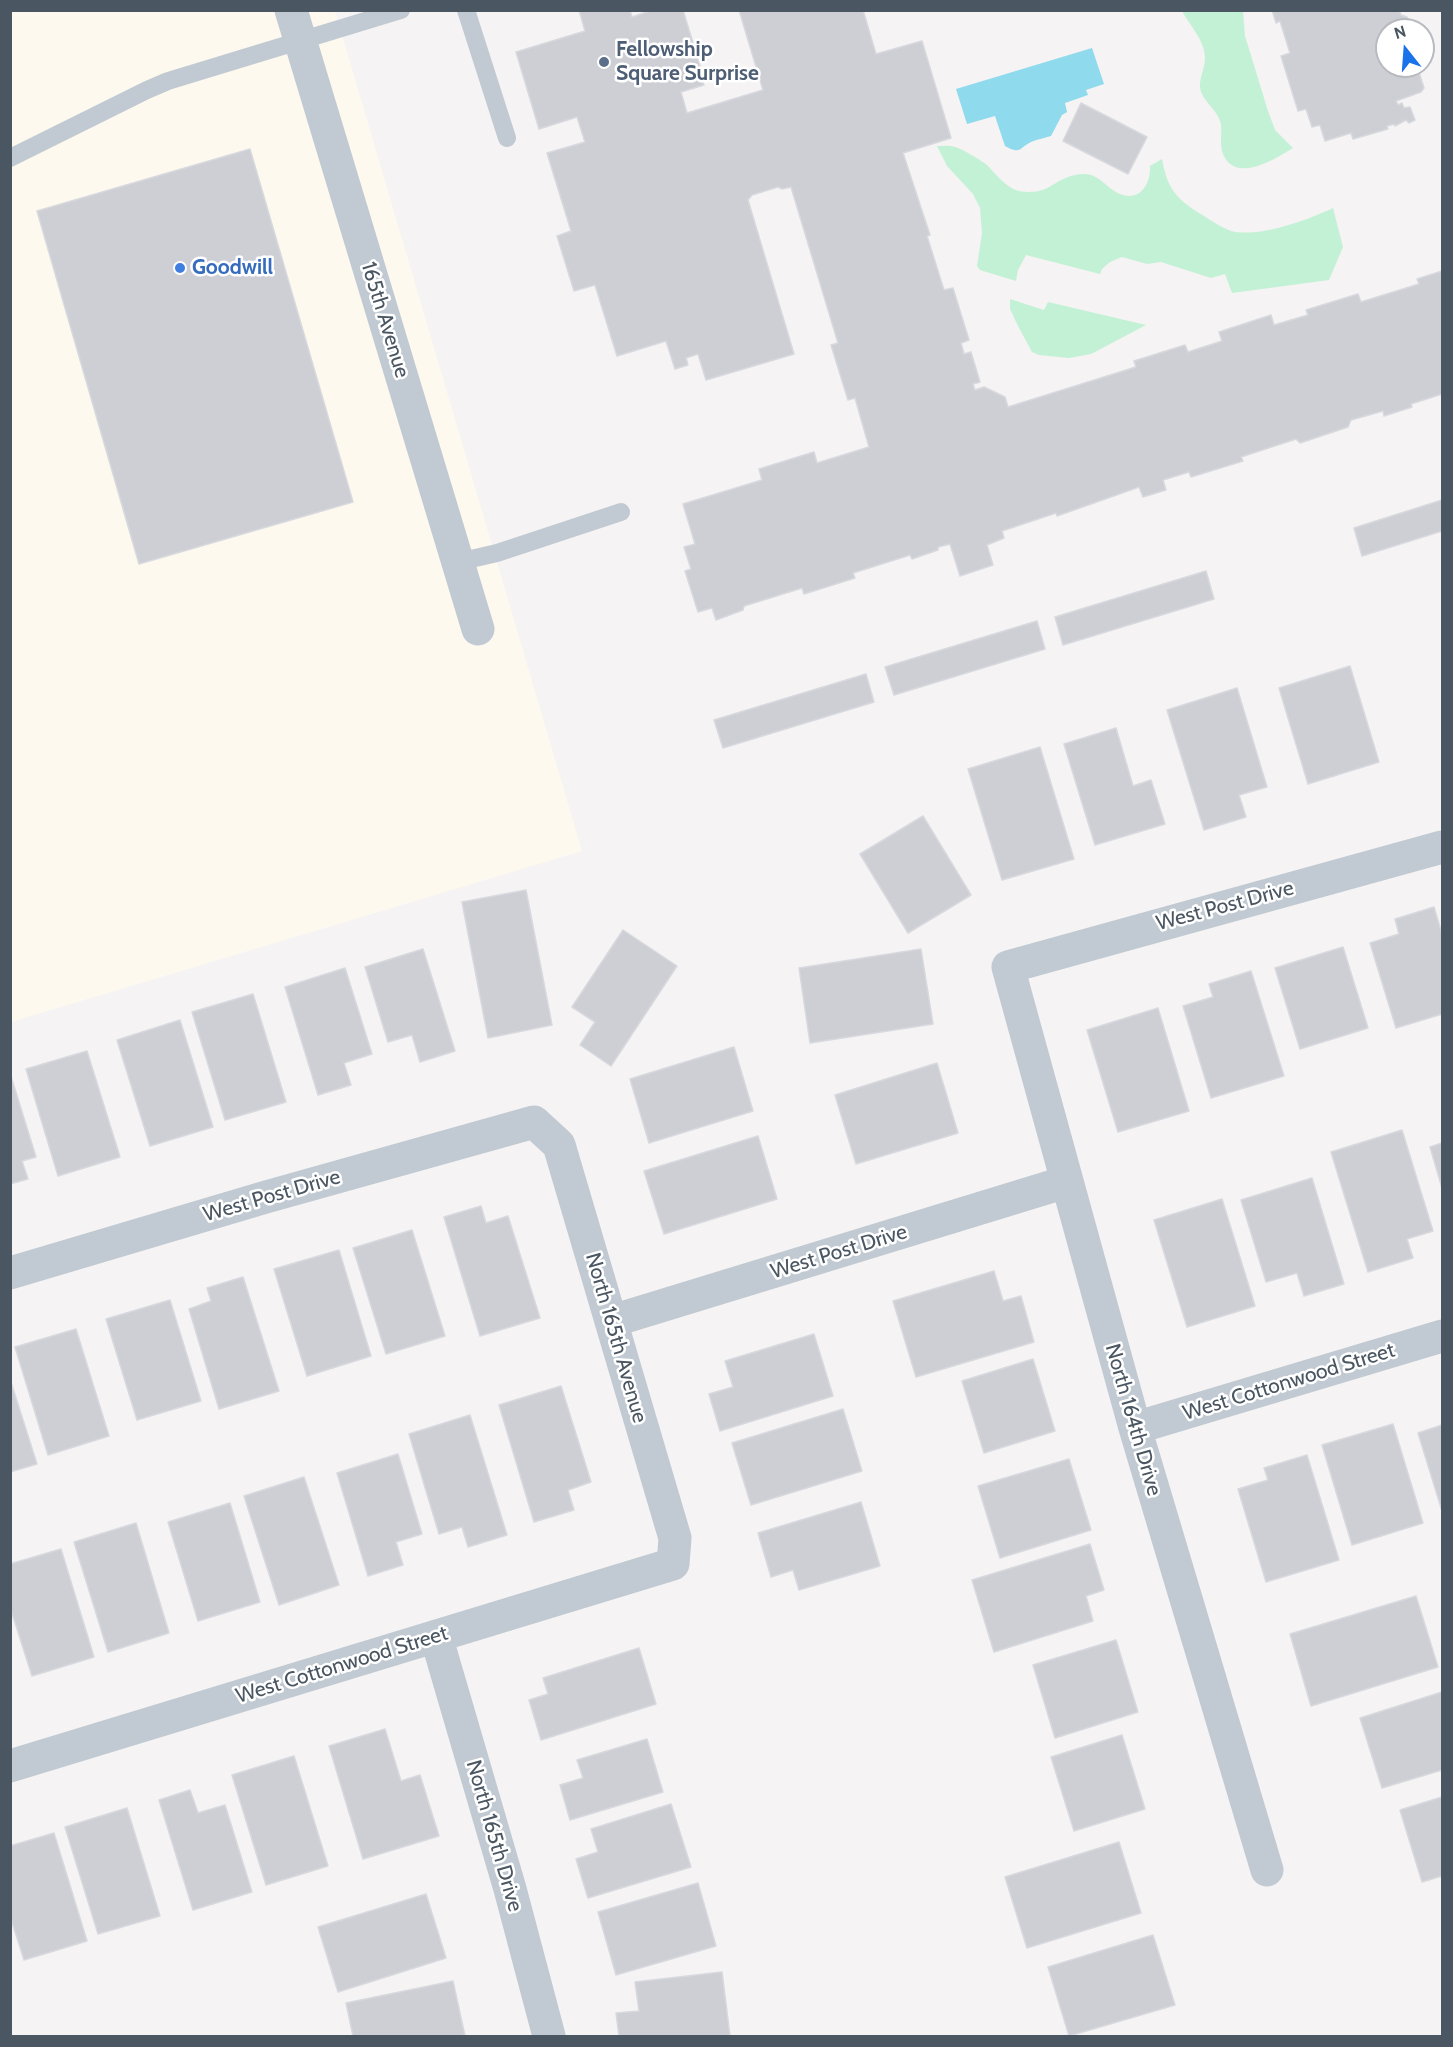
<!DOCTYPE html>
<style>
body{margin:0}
#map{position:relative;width:1453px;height:2047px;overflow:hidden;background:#f5f3f3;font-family:Cabin,sans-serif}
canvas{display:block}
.frame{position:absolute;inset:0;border:12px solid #4a5661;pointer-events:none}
.north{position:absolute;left:1375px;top:18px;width:60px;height:60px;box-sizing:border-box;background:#fff;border:2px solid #b7bbc0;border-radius:50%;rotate:343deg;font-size:16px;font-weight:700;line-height:24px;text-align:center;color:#4a5661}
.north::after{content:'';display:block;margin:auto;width:21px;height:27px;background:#1a73e8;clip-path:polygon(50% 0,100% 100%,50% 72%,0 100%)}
</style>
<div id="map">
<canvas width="1453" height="2047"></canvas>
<div class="frame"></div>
<div class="north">N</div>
</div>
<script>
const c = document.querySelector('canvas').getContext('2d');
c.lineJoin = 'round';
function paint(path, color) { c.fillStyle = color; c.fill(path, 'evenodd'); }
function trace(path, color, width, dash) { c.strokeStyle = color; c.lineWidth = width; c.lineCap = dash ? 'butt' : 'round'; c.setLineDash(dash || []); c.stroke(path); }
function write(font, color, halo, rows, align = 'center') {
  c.font = font + ' Cabin,sans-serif'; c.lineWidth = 5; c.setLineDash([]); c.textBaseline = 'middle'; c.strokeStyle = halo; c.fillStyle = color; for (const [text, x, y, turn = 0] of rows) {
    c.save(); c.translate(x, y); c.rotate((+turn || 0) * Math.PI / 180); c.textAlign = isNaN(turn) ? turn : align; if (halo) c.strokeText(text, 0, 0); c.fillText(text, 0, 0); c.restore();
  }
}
const commercial = new Path2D(`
 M11,11H335L582,851L11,1022Z`);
const green = new Path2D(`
 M1182,11H1243L1245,36L1268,111L1275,130L1293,148C1275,159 1233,186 1222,151C1220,142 1222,133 1221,124C1218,111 1206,104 1201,92C1197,80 1206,68 1205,56C1203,38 1190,26 1182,11Z
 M937,146C943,146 950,145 955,147C961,148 982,161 987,165C996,174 1006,188 1019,191C1049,196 1052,180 1075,175C1099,170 1103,187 1120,194C1140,202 1151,184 1150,166L1162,159C1167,187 1175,198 1199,213C1209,219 1220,227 1231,231C1259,238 1308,220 1333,208L1343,247L1329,280L1232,293L1225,274L1211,278L1161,262L1147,264L1122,257L1110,262L1102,269L1100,274L1026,255L1018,270L1016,281L980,270L977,266L982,233L980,208L973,194L947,166Z
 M1010,299L1044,310L1048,302L1146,325L1091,354L1069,358L1039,355L1032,352L1018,326L1010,309Z`);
const water = new Path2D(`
 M1092,48L1104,84L1086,90L1088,95L1065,103L1067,112L1062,115L1051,136C1045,138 1038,139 1031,142C1019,148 1021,155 1005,146L995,116L967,124L956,89Z`);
const building = new Path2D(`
 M579,10H630L632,17L653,10H683L704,79L702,80L704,85L681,92L687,113L763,90L739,10H863L876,54L922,41L951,138L903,153L930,235L927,236L944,290L953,288L969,340L961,343L964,354L971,352L980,382L973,384L975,390L984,387L1005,397L1008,407L1136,367L1134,361L1185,345L1188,352L1222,341L1219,332L1271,315L1274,325L1308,315L1306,310L1358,294L1361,302L1419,284L1417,279L1442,271V394L1411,404L1412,407L1384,416L1383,411L1351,420L1348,427L1300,443L1296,439L1241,457L1243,461L1191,477L1189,472L1163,480L1166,490L1143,497L1139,487L1057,516L1056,513L1002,531L1004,538L987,545L993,565L960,576L950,544L938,547V550L912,559L910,555L853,573L855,578L804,594L802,588L744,606L743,610L716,620L712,608L698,612L685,571L691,569L684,547L695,544L683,504L762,480L759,469L814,452L817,463L869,447L855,398L848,400L831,345L838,343L791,187L782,189L778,187L752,195L748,200L794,354L706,380L698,354L686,358L688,365L675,369L666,341L617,356L595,285L574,291L557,236L571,231L547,153L585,142L577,117L539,129L516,52L585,31Z
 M1272,10H1399L1401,15L1407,17L1411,30H1387V66H1422L1423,68L1418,69L1424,88L1421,92L1396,101L1398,105L1402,103L1404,108L1410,107L1415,120L1409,123L1406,120L1395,126L1394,124L1387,126L1388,129L1353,139L1351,133L1325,141L1320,125L1312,127L1306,109L1298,111L1281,56L1290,53L1280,21L1276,23Z
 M1081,103L1147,137L1128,174L1063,141Z
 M250,149L353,502L139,564L37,211Z
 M1442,500V531L1362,556L1354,528Z
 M1206,571L1214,599L1063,645L1055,617Z
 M1037,621L1045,649L894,695L885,667Z
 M1350,666L1379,762L1308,784L1279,688Z
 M866,674L874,702L723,748L714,720Z
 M1237,688L1267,787L1239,795L1246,817L1204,830L1167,710Z
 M1116,728L1133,786L1151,780L1165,824L1095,845L1064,744Z
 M1040,747L1074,859L1002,880L968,769Z
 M923,816L971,895L908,933L860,854Z
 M526,890L552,1025L488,1038L462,902Z
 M1434,907L1442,934V1014L1396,1028L1370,943L1399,934L1395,919Z
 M623,930L677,966L611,1066L580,1045L595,1022L572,1007Z
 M1343,947L1368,1028L1300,1049L1275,968Z
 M423,949L455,1051L420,1062L412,1035L388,1042L365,967Z
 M921,949L933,1024L810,1043L799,968Z
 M345,968L372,1054L344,1063L351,1085L318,1095L285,987Z
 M1251,971L1284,1076L1211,1098L1183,1006L1213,997L1209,984Z
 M253,994L286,1102L225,1120L192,1012Z
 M1158,1008L1189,1111L1118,1132L1087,1030Z
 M180,1020L213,1127L150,1146L117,1040Z
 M734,1047L753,1111L649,1143L630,1079Z
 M87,1051L120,1157L58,1176L26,1069Z
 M937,1063L958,1133L856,1164L835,1095Z
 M10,1073L36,1157L22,1161L28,1179L10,1184Z
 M1402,1130L1433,1231L1407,1239L1413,1258L1368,1272L1331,1152Z
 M758,1136L777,1199L664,1234L644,1171Z
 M1442,1143V1188L1430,1147Z
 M1312,1178L1344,1284L1304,1296L1297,1273L1266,1282L1241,1200Z
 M1222,1199L1255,1306L1187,1327L1154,1220Z
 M481,1206L486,1223L508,1216L540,1318L480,1336L444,1217Z
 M412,1230L445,1336L386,1354L353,1248Z
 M339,1250L371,1356L307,1376L274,1269Z
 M994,1271L1003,1301L1021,1296L1034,1342L916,1377L893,1301Z
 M243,1277L279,1391L219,1409L189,1309L211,1301L207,1288Z
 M170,1300L201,1401L137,1420L106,1319Z
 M76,1329L109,1436L48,1455L15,1347Z
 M814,1334L833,1396L720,1431L709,1394L733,1387L725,1361Z
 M1033,1359L1055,1431L984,1453L962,1381Z
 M10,1379L37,1464L10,1472Z
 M561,1386L591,1482L568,1490L574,1510L534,1522L499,1405Z
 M843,1409L862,1471L751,1505L732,1443Z
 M470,1415L507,1535L468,1547L462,1527L439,1534L409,1434Z
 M1393,1424L1423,1523L1352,1545L1322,1445Z
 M1442,1425V1511L1418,1433Z
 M398,1454L422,1534L396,1542L403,1565L368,1576L337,1473Z
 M1307,1455L1339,1560L1266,1582L1238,1489L1268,1480L1264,1468Z
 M1069,1459L1091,1530L1000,1558L978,1486Z
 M304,1477L339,1585L279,1605L244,1496Z
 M861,1502L880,1566L799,1590L793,1570L771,1577L758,1533Z
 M230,1503L260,1602L198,1621L168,1522Z
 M136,1523L169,1633L108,1652L74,1542Z
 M1090,1544L1104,1590L1086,1596L1093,1621L994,1652L972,1580Z
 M61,1549L94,1657L32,1676L10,1607V1564Z
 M1416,1596L1438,1667L1311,1706L1290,1634Z
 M1116,1640L1138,1712L1055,1738L1033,1665Z
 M639,1648L656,1704L541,1740L529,1700L548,1694L543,1678Z
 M1442,1692V1770L1382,1788L1360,1718Z
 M385,1729L401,1781L420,1775L439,1836L363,1859L329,1746Z
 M1122,1735L1145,1809L1074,1831L1051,1757Z
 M647,1739L663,1792L570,1820L560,1785L583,1778L577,1760Z
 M294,1756L328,1866L266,1885L232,1775Z
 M190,1790L198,1813L225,1805L252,1892L193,1910L159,1800Z
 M1442,1797V1876L1422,1882L1400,1810Z
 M671,1804L691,1867L588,1898L576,1859L598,1852L591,1829Z
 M127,1808L160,1916L98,1934L65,1827Z
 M54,1833L87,1941L24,1960L10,1916V1846Z
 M1119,1842L1141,1913L1027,1948L1005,1877Z
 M698,1883L716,1946L616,1975L598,1912Z
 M426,1894L446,1958L338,1992L318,1927Z
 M1153,1935L1175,2005L1069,2036L1048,1967Z
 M722,1972L730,2036H619L616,2013L639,2011L635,1982Z
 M453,1981L465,2036H353L346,2003Z`);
const service = new Path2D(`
 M466,10L507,138
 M10,158L147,90L168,81L401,10
 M458,562L497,553L621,512`);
const minor = new Path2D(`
 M291,10L478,629
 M10,1273L266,1197L534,1122L559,1145L675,1538L673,1564L10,1766
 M612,1321L1066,1182
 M1135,1428L1442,1336
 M436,1636L510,1889L549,2036
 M1267,1870L1135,1428L1008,967L1442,847`);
const markers = [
 [604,62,6,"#5c6f8a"],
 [180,268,6,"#3f7fe0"]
];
const serviceNames = [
 ["Fellowship",616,50],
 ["Square Surprise",616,74]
];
const shopNames = [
 ["Goodwill",192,268]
];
const streetNames = [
 ["165th Avenue",385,320,73],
 ["West Post Drive",1225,906,-15],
 ["West Post Drive",272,1196,-16],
 ["West Post Drive",839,1252,-17],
 ["North 165th Avenue",616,1338,74],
 ["West Cottonwood Street",1289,1382,-17],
 ["North 164th Drive",1133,1420,74],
 ["West Cottonwood Street",342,1665,-17],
 ["North 165th Drive",494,1836,74]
];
paint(commercial, '#fdf9ef');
paint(green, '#c3f1d5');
paint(water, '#90daee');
paint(building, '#cdcfd5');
trace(building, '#d7d9de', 1.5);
trace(service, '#c1cad2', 18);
trace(minor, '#c1cad2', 33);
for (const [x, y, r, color] of markers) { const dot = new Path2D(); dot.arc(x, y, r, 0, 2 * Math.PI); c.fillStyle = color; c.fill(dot); trace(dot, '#fff', 2); }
write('bold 21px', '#4e5e75', '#fff', serviceNames, 'left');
write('bold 21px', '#366cbe', '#fff', shopNames, 'left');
write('21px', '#4a5661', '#fff', streetNames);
</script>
